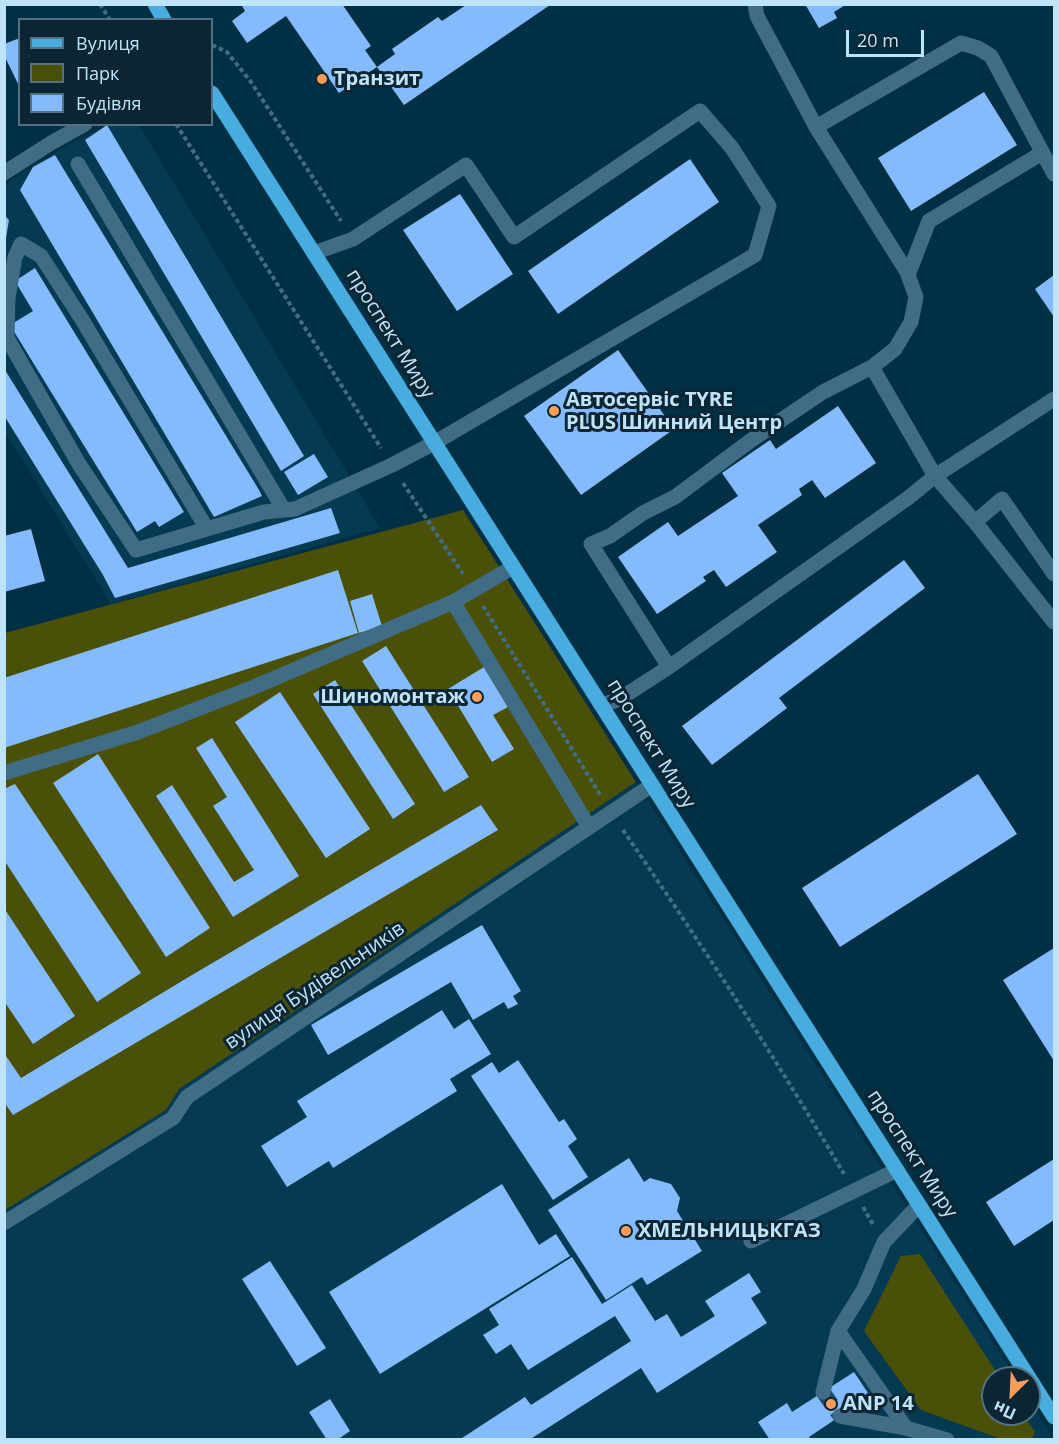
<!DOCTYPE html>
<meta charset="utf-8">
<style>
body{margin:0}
#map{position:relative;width:1059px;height:1444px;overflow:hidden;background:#013045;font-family:"Open Sans",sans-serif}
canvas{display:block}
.frame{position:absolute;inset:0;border:6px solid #bee4fa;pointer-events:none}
.legend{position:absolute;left:18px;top:18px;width:195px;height:108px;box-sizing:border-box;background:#0b2532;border:2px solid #537182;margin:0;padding:8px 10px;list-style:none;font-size:18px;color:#bee4fa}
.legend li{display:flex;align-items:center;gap:12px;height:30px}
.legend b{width:30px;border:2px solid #537182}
.north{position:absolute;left:981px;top:1366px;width:60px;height:60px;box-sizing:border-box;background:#0b2532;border:2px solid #537182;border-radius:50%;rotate:204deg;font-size:16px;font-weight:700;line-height:24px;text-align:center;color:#bee4fa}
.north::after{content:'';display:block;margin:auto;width:21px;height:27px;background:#fe9c58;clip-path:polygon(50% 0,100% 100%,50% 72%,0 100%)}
.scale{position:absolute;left:846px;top:30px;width:78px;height:27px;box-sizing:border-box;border:3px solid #bee4fa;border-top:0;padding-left:8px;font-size:18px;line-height:21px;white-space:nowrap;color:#bee4fa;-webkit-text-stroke:4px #0b2532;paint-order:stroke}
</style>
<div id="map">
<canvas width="1059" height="1444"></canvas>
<div class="frame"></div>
<ul class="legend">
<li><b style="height:8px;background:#48adde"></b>Вулиця</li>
<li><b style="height:16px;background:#4b5009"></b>Парк</li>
<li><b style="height:16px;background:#84bbfd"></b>Будівля</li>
</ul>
<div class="north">Пн</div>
<div class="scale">20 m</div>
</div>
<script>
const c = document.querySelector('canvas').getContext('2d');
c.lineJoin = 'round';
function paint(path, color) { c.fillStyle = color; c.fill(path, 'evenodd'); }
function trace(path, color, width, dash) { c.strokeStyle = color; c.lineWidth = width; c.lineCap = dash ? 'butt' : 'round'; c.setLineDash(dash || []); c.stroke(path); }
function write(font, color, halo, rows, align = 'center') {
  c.font = font + ' "Open Sans",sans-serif'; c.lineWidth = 6; c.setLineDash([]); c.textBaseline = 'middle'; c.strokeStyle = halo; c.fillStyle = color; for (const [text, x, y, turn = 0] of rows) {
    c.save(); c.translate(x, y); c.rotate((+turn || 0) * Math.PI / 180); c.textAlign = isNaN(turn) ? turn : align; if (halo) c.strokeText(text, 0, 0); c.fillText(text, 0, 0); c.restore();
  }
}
const built = new Path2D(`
 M109,125H139L380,528L111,604L5,432V187L12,179L73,142Z
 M636,782L1016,1378H993V1414H1029V1399L1054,1440H5V1210L166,1110L179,1089Z`);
const green = new Path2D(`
 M463,510L636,782L179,1089L166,1110L5,1210V633Z
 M920,1254L1000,1378H993V1414H1023L1035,1432L1032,1439H1001L921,1410L864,1331L901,1256Z`);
const building = new Path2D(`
 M241,4H342L371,46L365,50L377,67L339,93L286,16L247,43L232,21L245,11Z
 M805,4H847L834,12L837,18L819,28Z
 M466,5H550L404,105L377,67L395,54L392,49L438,17L442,21Z
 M20,38V88L4,55V44Z
 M984,92L1017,145L911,211L878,158Z
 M107,125L304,456L281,471L85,140Z
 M55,155L259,490L262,496L214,517L20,190L33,167Z
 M690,159L719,202L558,314L528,271Z
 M460,194L513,274L457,311L403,230Z
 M4,215L9,220L6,238H4Z
 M35,268L184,512L159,527L155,521L137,532L10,325L33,311L15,281Z
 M1054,275V317L1035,289Z
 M618,350L674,429L581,495L524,416Z
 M5,370L128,568L331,508L340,533L115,598L103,575L5,417Z
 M838,406L876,463L825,498L812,480L799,489L802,495L758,525L777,552L726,587L714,570L703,577L706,581L657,614L618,557L668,522L678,536L738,496L722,473L770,440L776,449Z
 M314,454L328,477L298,495L284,472Z
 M31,529L45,581L4,592V536Z
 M904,560L925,588L779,698L787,708L712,765L682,726Z
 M338,570L358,633L4,748V678Z
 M372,594L382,626L359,633L350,601Z
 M386,646L469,777L444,792L362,661Z
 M484,667L508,707L493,715L514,749L492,762L448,689Z
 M335,680L415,804L393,819L313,694Z
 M280,692L370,829L326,858L235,722Z
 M212,738L299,876L233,917L156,796L172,785L234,882L254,870L213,806L227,797L196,748Z
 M98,754L210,928L166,957L53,783Z
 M978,774L1017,834L840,947L802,888Z
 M15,784L141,973L97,1002L4,860V789Z
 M481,805L498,830L13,1115L4,1102V1053L21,1078L192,975Z
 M4,908L75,1016L33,1044L4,1001Z
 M482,925L521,991L513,996L518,1004L508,1009L504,1002L473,1020L451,982L328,1055L311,1025Z
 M1054,948V1061L1003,980Z
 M442,1010L454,1029L469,1019L491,1054L450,1079L457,1091L333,1168L329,1161L287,1187L261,1146L307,1117L297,1101Z
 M518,1060L559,1122L564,1119L577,1139L568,1146L588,1177L553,1200L471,1076L492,1062L499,1073Z
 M629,1158L644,1182L650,1178L671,1184L680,1198L677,1211L702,1251L647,1285L642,1277L606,1300L548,1210Z
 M1054,1159V1220L1014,1246L986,1202Z
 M502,1184L539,1245L556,1234L570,1256L380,1374L329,1292Z
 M572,1257L602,1304L632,1285L655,1321L667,1314L681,1337L715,1316L705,1301L749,1273L761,1292L751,1298L767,1323L657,1393L641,1368L529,1440H459L525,1397L531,1405L631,1341L615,1316L528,1370L511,1344L496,1354L483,1335L499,1325L489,1309Z
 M270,1261L326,1348L297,1366L242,1279Z
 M854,1372L870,1396L809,1437L811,1440H770L758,1422L787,1403L792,1412Z
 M330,1399L350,1431L337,1440H327L309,1412Z`);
const minorTunnel = new Path2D(`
 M823,1392L840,1416`);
const path = new Path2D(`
 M100,4L110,20
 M212,45L227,52L251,82L341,221
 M176,124L381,448
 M403,483L463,574
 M483,606L601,796
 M623,830C700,942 775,1057 844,1174
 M863,1207L874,1226`);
const minor = new Path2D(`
 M755,4L757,16L816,127L907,272L916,297L911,322L895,349L872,367L935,476L975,522L1054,622
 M816,127L961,43L978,48L991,56L1054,174
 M78,164L284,510
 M4,173L51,143L85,124
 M908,275L929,221L1042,153
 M975,522L1002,499L1054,574
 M207,529L81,318L41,256L21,244L15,257L8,298L7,338L79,464L136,550L264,512L295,509L392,465L434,443L755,255L769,206L732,148L700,111L514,237L466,165L353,239L314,253
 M453,602L589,827
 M669,667L591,544L610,536L643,513L675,497L750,441L823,392L872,367
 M601,705L618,700L669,667L908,498L935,476L1054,399
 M4,773L138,732L254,687L453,602L513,567
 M4,1223L173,1118L187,1097L652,785
 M751,1241L897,1170
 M838,1331L906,1428
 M823,1392L838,1331L864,1289L884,1242L919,1205
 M840,1416L906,1428L947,1440`);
const major = new Path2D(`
 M155,4L164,20
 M212,93L1054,1417`);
const markers = [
 [322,79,6,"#fe9c58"],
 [554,411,6,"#fe9c58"],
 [477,697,6,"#fe9c58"],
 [626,1231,6,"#fe9c58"],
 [831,1404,6,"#fe9c58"]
];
const poiNames = [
 ["Транзит",334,79],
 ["Автосервіс TYRE",566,400],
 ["PLUS Шинний Центр",566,423],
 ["Шиномонтаж",465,697,"right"],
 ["ХМЕЛЬНИЦЬКГАЗ",638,1231],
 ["ANP 14",843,1404]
];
const streetNames = [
 ["проспект Миру",390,334,58],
 ["проспект Миру",651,744,58],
 ["вулиця Будівельників",315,986,-34],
 ["проспект Миру",912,1154,57]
];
paint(built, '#043b52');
paint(green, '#4b5009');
paint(building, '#84bbfd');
trace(minorTunnel, '#1d4b60', 15, [15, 8]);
trace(path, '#416d82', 4, [4.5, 3]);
trace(minor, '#406d85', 15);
trace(major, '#48adde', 15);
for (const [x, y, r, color] of markers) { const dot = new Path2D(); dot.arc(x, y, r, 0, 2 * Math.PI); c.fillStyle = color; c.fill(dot); trace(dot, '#0b2532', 2); }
write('bold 20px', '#bee4fa', '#0b2532', poiNames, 'left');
write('20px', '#bee4fa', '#0b2532', streetNames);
</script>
